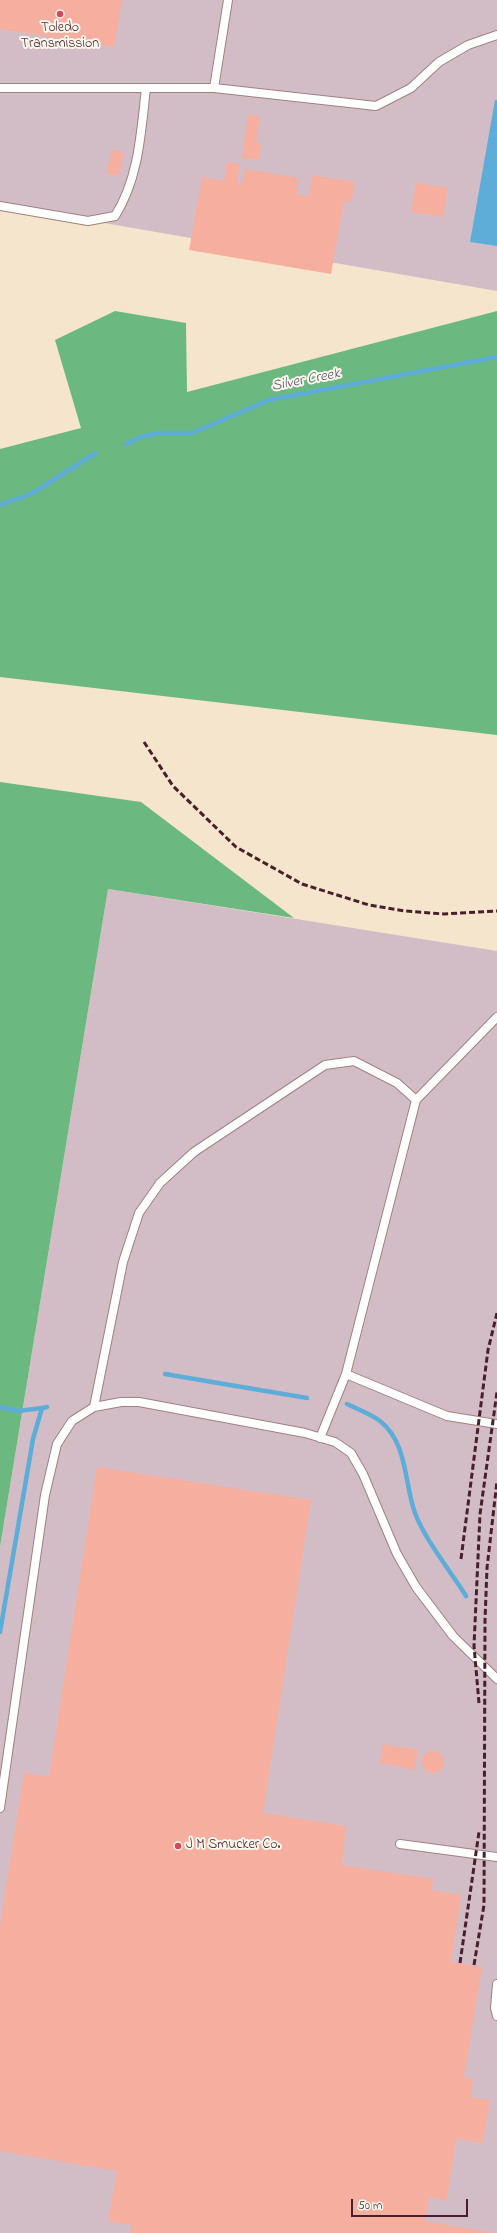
<!DOCTYPE html>
<style>
body{margin:0}
#map{position:relative;width:497px;height:2233px;overflow:hidden;background:#f5e5cc;font-family:"Indie Flower",sans-serif}
canvas{display:block}
.scale{position:absolute;left:351px;top:2199px;width:117px;height:18px;box-sizing:border-box;border:2px solid #4a1f2b;border-top:0;padding-left:5px;font-size:12px;line-height:14px;white-space:nowrap;color:#4a1f2b;-webkit-text-stroke:3px #fbf7ec;paint-order:stroke}
</style>
<div id="map">
<canvas width="497" height="2233"></canvas>
<div class="scale">50 m</div>
</div>
<script>
const c = document.querySelector('canvas').getContext('2d');
c.lineJoin = 'round';
function paint(path, color) { c.fillStyle = color; c.fill(path, 'evenodd'); }
function trace(path, color, width, dash) { c.strokeStyle = color; c.lineWidth = width; c.lineCap = dash ? 'butt' : 'round'; c.setLineDash(dash || []); c.stroke(path); }
function write(font, color, halo, rows, align = 'center') {
  c.font = font + ' "Indie Flower",sans-serif'; c.lineWidth = 4; c.setLineDash([]); c.textBaseline = 'middle'; c.strokeStyle = halo; c.fillStyle = color; for (const [text, x, y, turn = 0] of rows) {
    c.save(); c.translate(x, y); c.rotate((+turn || 0) * Math.PI / 180); c.textAlign = isNaN(turn) ? turn : align; if (halo) c.strokeText(text, 0, 0); c.fillText(text, 0, 0); c.restore();
  }
}
const industrial = new Path2D(`
 M0,0H497V291L0,205Z
 M108,889L497,951V2233H0V1547Z`);
const forest = new Path2D(`
 M115,311L186,323L187,392L497,311V735L0,677V449L81,428L55,340Z
 M0,782L141,802L294,918L108,889L0,1547Z`);
const water = new Path2D(`
 M495,100H497V246L470,242Z`);
const stream = new Path2D(`
 M126,444L144,436L159,433H192L269,400L497,357
 M0,505L31,494L96,453
 M165,1374L307,1398
 M347,1404C357,1409 371,1414 380,1421C408,1443 404,1483 415,1513C424,1538 451,1572 466,1596
 M0,1407L18,1411L42,1408
 M0,1632L33,1439L42,1408L47,1407`);
const building = new Path2D(`
 M0,0H122L114,47L0,29Z
 M248,115L260,116L256,143L261,144L259,160L242,158Z
 M112,150L124,152L119,176L106,173Z
 M227,162L240,164L237,183L242,184L245,169L299,178L296,194L309,196L312,175L355,182L351,202L344,201L331,274L189,250L202,177L224,181Z
 M416,183L448,188L443,217L411,212Z
 M97,1467L311,1500L263,1813L346,1826L342,1865L433,1879L432,1890L461,1895L451,1962L482,1967L464,2077L473,2079L471,2097L490,2100L483,2143L456,2139L447,2200L429,2197L425,2221L494,2233H130L132,2225L108,2221L117,2171L0,2151V1925L24,1773L49,1777Z
 M383,1744L418,1750L415,1770L380,1763Z
 M422 1762a11 11 0 1 1 22 0a11 11 0 1 1-22 0Z`);
const service = new Path2D(`
 M228,0L214,88L376,106L411,88L439,62L468,45L497,35
 M0,88H214
 M0,206L88,221L115,216C139,178 141,132 146,88
 M416,1100L497,1017
 M346,1374L447,1416L497,1424
 M94,1407L123,1262L139,1213L160,1183L194,1152L325,1065L354,1061L397,1083L416,1100L346,1374L320,1438
 M0,1808L45,1495L57,1444L72,1421L94,1407L121,1402H139L305,1433L335,1442L351,1453L363,1474L397,1554L416,1587L453,1636L497,1679
 M400,1844L497,1857
 M497,1984L495,2008L497,2016`);
const rail = new Path2D(`
 M144,742L173,786L236,847L302,884L369,905L405,911L444,914L497,911
 M461,1559L488,1350L497,1313
 M479,1703L474,1646L480,1514L497,1392
 M460,1963L479,1832
 M474,1965L484,1905L485,1620L487,1568L497,1481`);
const markers = [
 [60,14,4,"#d1495b"],
 [178,1846,4,"#d1495b"]
];
const poiNames = [
 ["Toledo",60,29],
 ["Transmission",60,45],
 ["J M Smucker Co.",186,1846,"left"]
];
const waterNames = [
 ["Silver Creek",306,381,-11]
];
paint(industrial, '#d2bdc7');
paint(forest, '#6cb881');
paint(water, '#5eacd8');
trace(stream, '#5eacd8', 4.5);
paint(building, '#f6ae9f');
trace(service, '#a0827c', 10);
trace(service, '#fff', 8);
trace(rail, '#4a1f2b', 3, [6, 3]);
for (const [x, y, r, color] of markers) { const dot = new Path2D(); dot.arc(x, y, r, 0, 2 * Math.PI); c.fillStyle = color; c.fill(dot); trace(dot, '#fbf7ec', 1.5); }
write('14px', '#4a1f2b', '#fbf7ec', poiNames);
write('italic 15px', '#525770', '#fbf7ec', waterNames);
</script>
